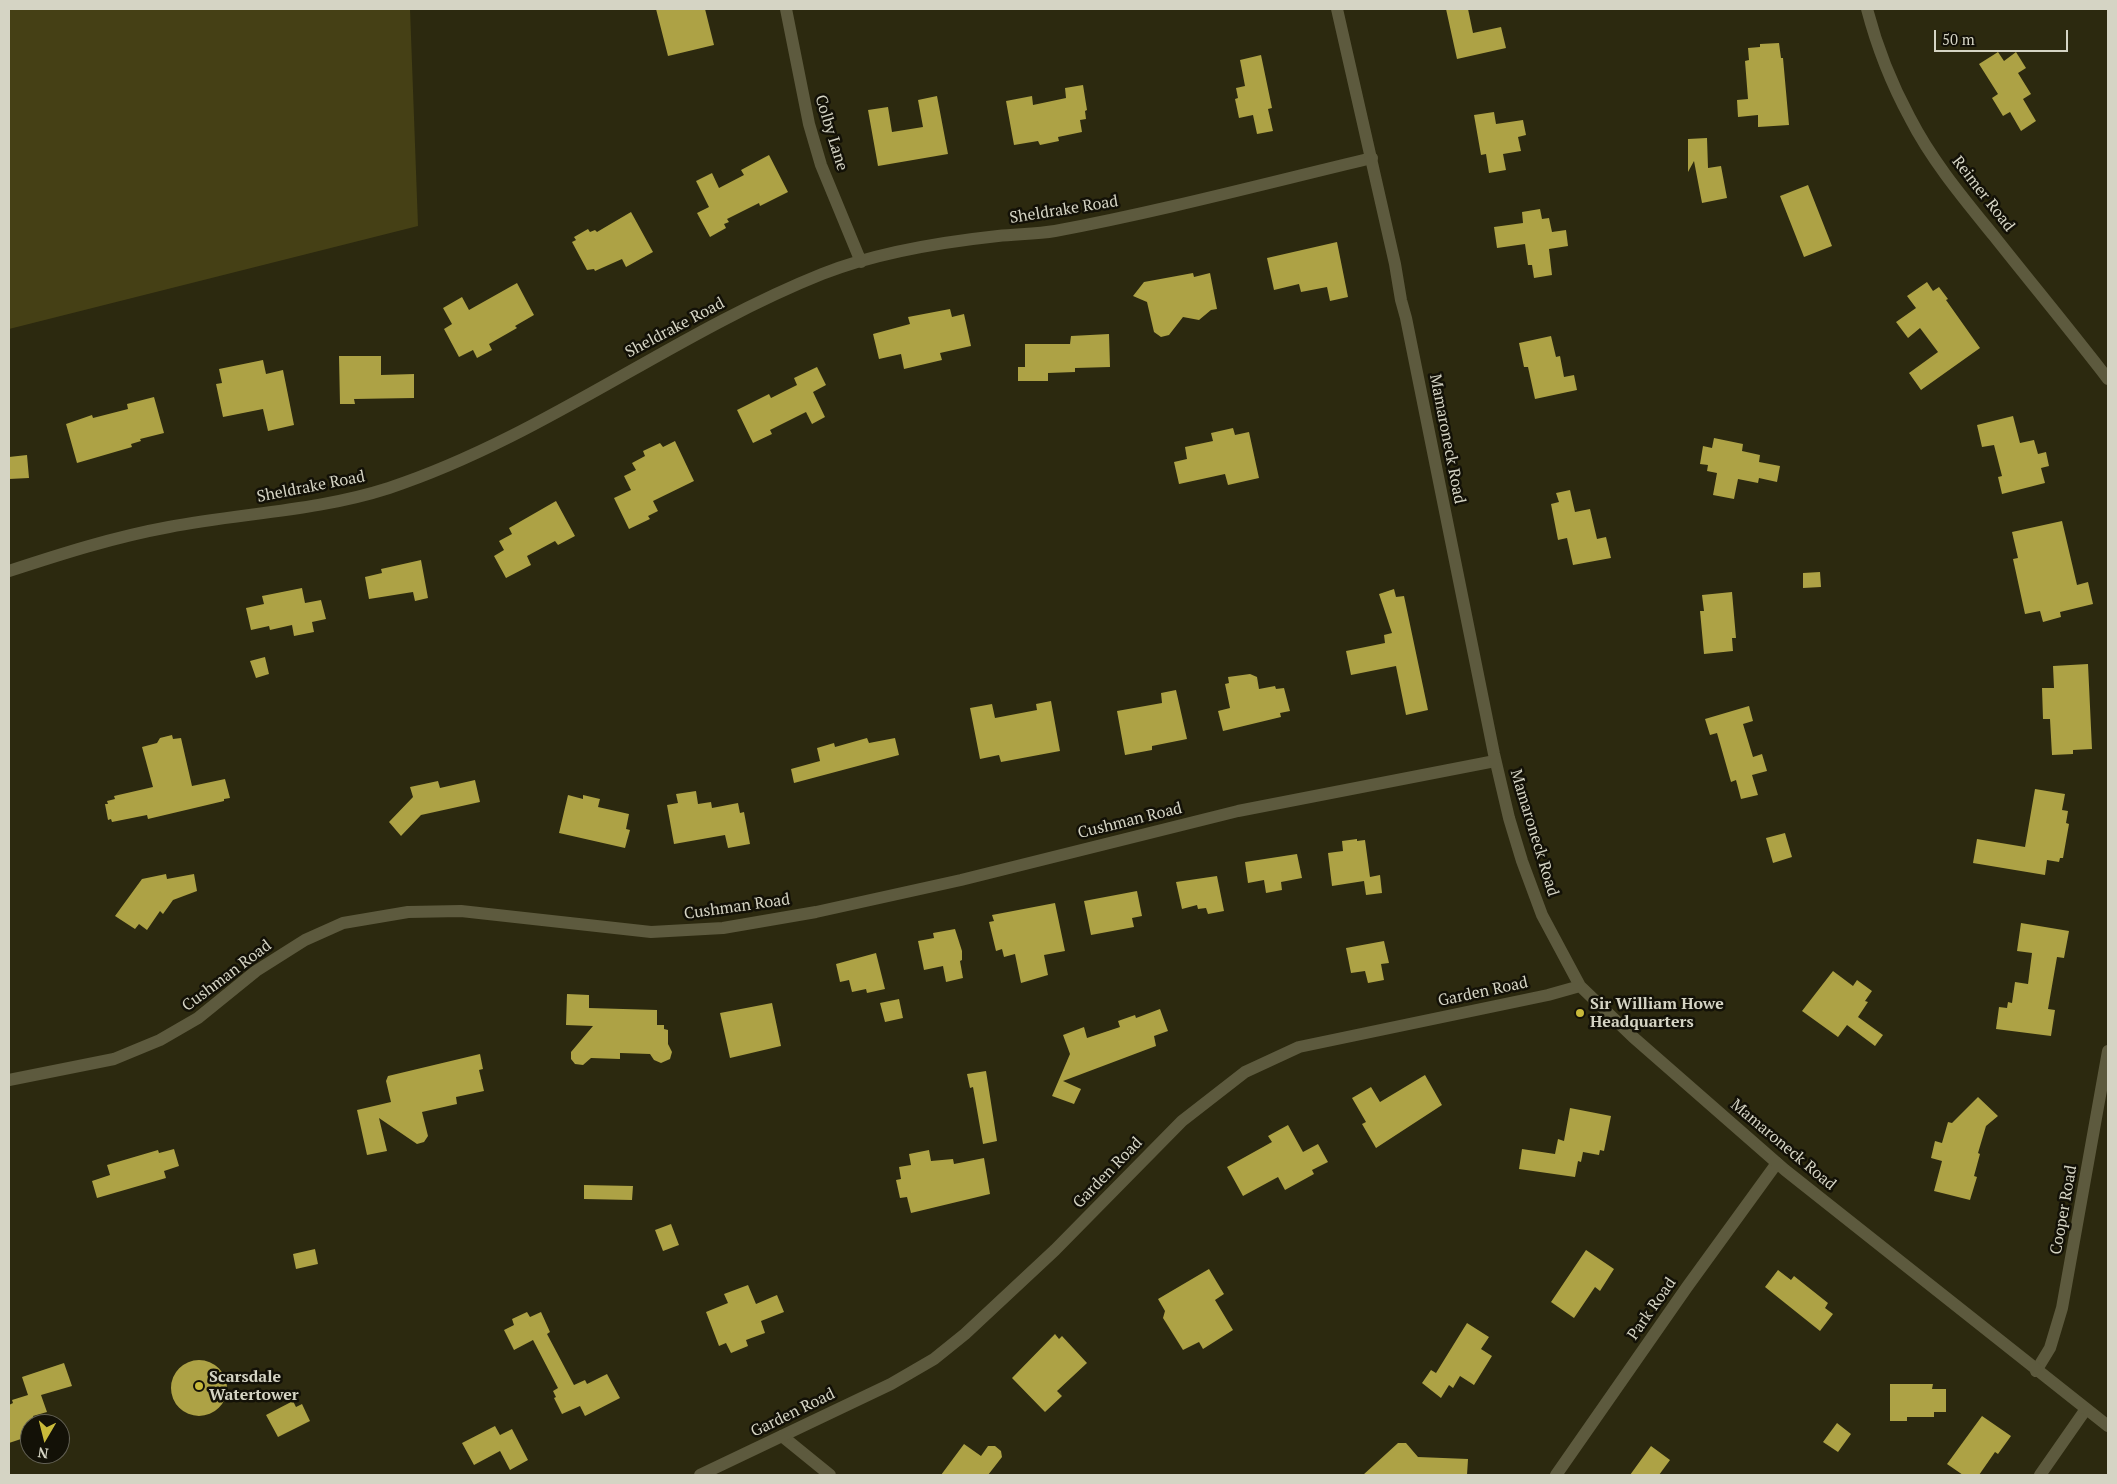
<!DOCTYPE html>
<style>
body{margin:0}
#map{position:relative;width:2117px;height:1484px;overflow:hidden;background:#2c290f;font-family:"PT Serif",serif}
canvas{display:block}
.frame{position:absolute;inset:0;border:10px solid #d5d4c4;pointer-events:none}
.north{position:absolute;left:20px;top:1414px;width:50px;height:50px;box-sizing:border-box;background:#131107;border:1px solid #615f53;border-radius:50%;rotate:188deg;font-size:14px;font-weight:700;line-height:20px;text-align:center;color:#d5d4c4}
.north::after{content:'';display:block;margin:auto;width:18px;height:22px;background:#c9ba3a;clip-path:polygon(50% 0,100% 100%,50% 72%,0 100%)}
.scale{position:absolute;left:1934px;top:30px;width:134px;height:22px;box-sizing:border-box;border:2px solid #d5d4c4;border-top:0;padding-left:6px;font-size:15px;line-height:18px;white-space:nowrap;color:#d5d4c4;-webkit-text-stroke:4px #131107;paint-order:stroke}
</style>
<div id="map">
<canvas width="2117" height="1484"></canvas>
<div class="frame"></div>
<div class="north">N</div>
<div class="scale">50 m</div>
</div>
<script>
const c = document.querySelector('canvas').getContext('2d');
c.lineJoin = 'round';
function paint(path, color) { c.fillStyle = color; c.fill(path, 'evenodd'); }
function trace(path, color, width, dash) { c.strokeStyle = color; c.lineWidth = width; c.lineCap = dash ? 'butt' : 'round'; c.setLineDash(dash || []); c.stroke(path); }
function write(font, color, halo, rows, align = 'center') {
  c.font = font + ' "PT Serif",serif'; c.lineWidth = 5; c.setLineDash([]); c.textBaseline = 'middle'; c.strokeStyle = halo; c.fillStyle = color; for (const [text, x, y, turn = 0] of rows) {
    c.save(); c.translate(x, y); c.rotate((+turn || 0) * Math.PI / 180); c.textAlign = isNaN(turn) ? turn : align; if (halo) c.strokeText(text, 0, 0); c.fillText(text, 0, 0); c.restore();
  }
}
const green = new Path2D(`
 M9,9H410L418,226L9,329Z`);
const building = new Path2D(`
 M656,9H705L714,45L668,56Z
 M1446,9H1468L1473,33L1501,27L1506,48L1457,59Z
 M1779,43L1781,58H1783L1789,125L1758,127V115L1738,117L1737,100L1748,99L1745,61L1749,60L1748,48L1760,47V44Z
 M1998,52L2004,61L2016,52L2026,68L2018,73L2031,94L2023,99L2036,121L2021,131L2010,112L2003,116L1992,98L1998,94L1979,64Z
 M1261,55L1272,108L1268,109L1273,131L1257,134L1253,115L1239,118L1235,99L1238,98L1236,88L1245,86L1240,60Z
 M1083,85L1087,110L1085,111L1086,119L1080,120L1082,132L1058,137L1059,141L1040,145L1038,141L1014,145L1006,101L1032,96L1033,105L1066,98L1065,88Z
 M937,96L948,154L878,166L868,110L888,107L892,132L923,127L918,100Z
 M1494,112L1496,124L1523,120L1526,135L1518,137L1521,151L1503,154L1506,170L1489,173L1486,154L1481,155L1474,115Z
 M1707,138L1708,168L1721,166L1727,198L1702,203L1694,161L1688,172V139Z
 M769,155L788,192L760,206L759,203L727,219L729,222L724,224L726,228L710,237L697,213L709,207L696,181L712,173L719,188L744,175L741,170Z
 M1808,185L1832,246L1804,257L1780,196Z
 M1540,209L1542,219L1549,218L1552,232L1566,230L1568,246L1549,249L1552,275L1534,278L1532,265H1528L1525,244L1497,248L1494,227L1523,223L1522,212Z
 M631,212L653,252L626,267L622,259L595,271L594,269L587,270L572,242L576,240L574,237L588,229L590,232L595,230L597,232Z
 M1337,242L1348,297L1330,301L1327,287L1301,292L1299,284L1274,290L1267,258Z
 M1193,273L1194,277L1210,273L1217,309L1211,310L1199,320L1183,317L1169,335L1161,337L1154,332L1147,302L1133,296L1144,282Z
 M1927,282L1933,291L1939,287L1948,299L1946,300L1980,348L1921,390L1909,373L1938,352L1920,328L1908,338L1896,322L1916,308L1907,296Z
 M517,283L534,315L515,326L517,328L489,344L492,350L477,358L473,350L459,357L444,329L452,324L443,308L462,297L469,310Z
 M950,309L952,317L964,314L971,346L940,353L942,360L904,369L901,354L879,359L873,334L910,324L908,317Z
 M1109,334L1110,367L1075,368V372L1048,373V381H1018V367H1025V344H1070L1071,336Z
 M1551,336L1556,357L1560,356L1564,377L1574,375L1577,390L1535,399L1528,367H1524L1519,343Z
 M339,356H381V375L414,374V398L354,399L355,404H340Z
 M263,360L266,374L283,370L294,425L268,431L263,409L223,417L216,384L222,383L219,369Z
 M817,367L826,385L813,392L825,417L812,424L806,412L770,430L772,434L753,443L737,410L769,394L771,398L797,385L794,378Z
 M154,397L164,433L140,439L141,441L131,444L132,447L77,463L66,424L92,415L93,418L128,409L127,404Z
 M2013,416L2020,443L2034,440L2038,454L2046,452L2049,466L2041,468L2045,483L2002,494L1998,477L2002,476L1994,445L1982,447L1977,425Z
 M1233,428L1235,435L1249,432L1259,478L1228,485L1225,474L1179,484L1174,462L1187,459L1185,447L1213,441L1211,433Z
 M1714,438L1743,444L1742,451L1760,455L1759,462L1780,466L1777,482L1759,478L1758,483L1738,479L1734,499L1713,495L1717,473L1707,471L1708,465L1700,464L1703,446L1712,448Z
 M675,441L694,481L653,501L658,511L648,516L650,519L629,529L614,498L631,490L624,476L636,470L632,463L645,456L643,451L660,443L663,447Z
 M27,455L29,478L9,479V457Z
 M1570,490L1575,512L1590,509L1597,539L1606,537L1611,558L1573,565L1567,538L1558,540L1551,504L1559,502L1556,493Z
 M556,501L575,536L558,545L555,541L527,556L531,565L506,578L494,556L504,550L499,541L512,534L509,528Z
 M2062,521L2077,585L2088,582L2093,604L2060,612L2061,617L2043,622L2040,611L2025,614L2013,559L2018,558L2012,532Z
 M421,560L428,598L415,601L413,592L369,599L365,577L382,573L381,569Z
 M1820,572L1821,587L1803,588V573Z
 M302,588L305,603L321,600L326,619L312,622L314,632L294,636L292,625L270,630L269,626L251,630L246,608L264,604L262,596Z
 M1394,589L1396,597L1404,596L1428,710L1406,715L1396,666L1351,675L1346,651L1385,643L1384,635L1392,633L1379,594Z
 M1732,592L1736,638H1732L1733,651L1704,654L1700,611H1704L1702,595Z
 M265,657L269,674L256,678L250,661Z
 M2088,664L2092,749L2073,750V754L2052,755L2050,719H2043L2042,688H2054L2053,666Z
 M1250,674L1257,677L1259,689L1275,686L1276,689L1284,688L1290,711L1280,713L1281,717L1223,731L1218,711L1230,708L1225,684L1229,683L1228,677Z
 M1176,690L1187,739L1152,746V750L1125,755L1117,711L1162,703L1161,693Z
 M1051,701L1060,751L1001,762L999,755L980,759L970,708L992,704L995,718L1037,710L1036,704Z
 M1749,706L1753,721L1743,724L1753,757L1762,754L1767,771L1752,775L1758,795L1741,799L1736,780L1731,782L1717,733L1710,735L1705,719Z
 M172,735L173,739L181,738L192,786L225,779L230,798L224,799V801L148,819L147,815L112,822L111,819L108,820L105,804H108L107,801L115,799L114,796L153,787L142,747L157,743L160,738Z
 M867,738L869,743L895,738L899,755L794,783L791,769L820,761L817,748L834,743L835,747Z
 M475,780L480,802L421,815L401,836L389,822L413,797L410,787L438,781L440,788Z
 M2035,789L2065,794L2062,810L2068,811L2066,823L2069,824L2063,858H2060L2059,862L2047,860L2045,875L1973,863L1977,839L2025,847Z
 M696,791L698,804L711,802L712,808L738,803L740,813L744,812L750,844L728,848L725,835L674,844L667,805L678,803L676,794Z
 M568,795L583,799V795L600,799L598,807L629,814L626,829L630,830L625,848L559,833Z
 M1785,833L1792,857L1773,863L1766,838Z
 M1357,839V841L1365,840L1370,877L1380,875L1382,893L1366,895L1364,881L1332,886L1328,853L1343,851L1342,841Z
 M1297,854L1302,878L1281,882L1282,890L1266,893L1264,880L1248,883L1245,862Z
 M166,874L167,879L194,874L197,891L173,900L163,914L160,911L147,930L139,924L135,929L115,916L142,879Z
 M1217,876L1224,911L1208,914L1206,908L1198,909L1197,905L1182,909L1176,882Z
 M1137,891L1142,916L1132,918L1134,927L1091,935L1084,901Z
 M1055,903L1065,951L1044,955L1048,975L1021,983L1015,954L1004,957L1002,949L996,951L989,922L994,921L992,915Z
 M2021,923L2069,931L2064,958L2057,957L2048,1009L2055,1010L2051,1036L1996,1029L1999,1007L2007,1008L2008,1002L2012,1003L2015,982L2028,984L2032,953L2017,951Z
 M955,929L962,951V960L960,961L963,978L946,982L943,966L924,970L918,941L934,938L933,933Z
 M1384,941L1389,963L1381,964L1384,980L1368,983L1365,971L1351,973L1346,948Z
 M876,953L885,989L867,993L866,989L852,992L849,980L840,982L836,964Z
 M1833,971L1853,986L1857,980L1872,991L1865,1001L1868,1002L1858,1017L1883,1035L1875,1046L1847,1025L1838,1037L1802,1011Z
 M567,994L589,995V1008L657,1010V1025H664V1029L668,1030V1044L672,1052L670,1059L661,1063L654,1060L650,1054L620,1053V1059L591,1058L583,1065L575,1064L571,1059V1052L593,1026L566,1025Z
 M899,999L903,1018L885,1022L880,1003Z
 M772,1003L781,1046L730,1058L720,1013Z
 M1160,1009L1168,1031L1154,1036L1156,1046L1063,1081L1081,1089L1074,1104L1052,1096L1070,1054L1063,1035L1084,1027L1087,1038L1120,1027L1118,1021L1135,1015L1136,1018Z
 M480,1054L483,1069L479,1070L484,1091L456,1097L457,1104L422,1112L428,1136L424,1142L417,1144L379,1118L387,1151L367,1155L357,1110L391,1102L386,1081L388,1076Z
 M986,1071L997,1141L983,1144L973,1087L970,1088L967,1074Z
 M1425,1075L1442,1105L1376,1148L1362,1124L1366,1122L1352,1098L1371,1087L1380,1102Z
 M1978,1097L1998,1116L1986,1126L1978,1153L1980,1154L1974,1176L1977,1177L1970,1200L1934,1191L1942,1161L1931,1158L1935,1141L1942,1143L1948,1122L1952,1123Z
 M1570,1108L1611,1116L1604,1151L1600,1150L1599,1155L1583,1152L1581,1162L1578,1161L1575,1177L1519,1169L1522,1149L1555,1154L1558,1139L1564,1141Z
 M1288,1125L1303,1152L1318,1144L1328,1162L1312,1170L1314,1174L1285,1190L1278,1177L1243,1196L1227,1167L1272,1142L1268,1136Z
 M174,1149L179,1166L164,1171L166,1178L97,1198L92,1181L110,1175L107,1165L158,1150L159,1153Z
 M929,1150L931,1161L953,1159L954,1164L984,1158L990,1194L911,1213L907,1197L900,1198L896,1180L901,1179L899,1167L911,1165L909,1154Z
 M584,1185L633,1186L632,1200L584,1199Z
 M671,1224L679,1245L663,1251L655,1230Z
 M315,1249L318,1264L296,1269L293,1254Z
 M1586,1250L1614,1269L1600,1291L1595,1287L1574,1318L1551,1302Z
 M1209,1269L1224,1294L1215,1300L1233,1330L1203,1349L1199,1342L1183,1350L1163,1318L1165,1311L1158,1299Z
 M1778,1270L1791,1280L1794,1276L1828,1303L1825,1308L1833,1314L1820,1331L1765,1287Z
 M748,1285L756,1304L777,1295L784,1312L761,1321L765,1333L746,1340L748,1346L731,1353L726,1343L719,1346L706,1312L728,1303L724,1294Z
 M527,1312L530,1317L541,1312L550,1332L547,1334L574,1385L585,1380L587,1384L607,1374L620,1398L585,1416L580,1406L562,1414L554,1398L556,1397L553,1391L558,1388L533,1340L514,1350L504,1330L514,1325L512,1319Z
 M1467,1323L1489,1337L1481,1349L1492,1356L1474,1385L1460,1376L1453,1388L1449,1385L1441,1398L1422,1383L1431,1370L1436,1373Z
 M1055,1334L1059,1339L1062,1336L1087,1363L1057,1391L1062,1396L1045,1412L1012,1378Z
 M171 1388a28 28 0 1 1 56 0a28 28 0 1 1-56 0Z
 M64,1363L72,1386L41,1395L47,1412L33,1416L36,1424H30V1436L9,1443V1405L13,1403L12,1400L28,1395L22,1377Z
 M1890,1384H1933L1932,1389H1946V1412H1934V1417H1907V1421H1890Z
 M293,1401L296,1407L302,1404L310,1421L278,1437L266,1415Z
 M1982,1416L2011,1436L1998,1454L1995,1452L1979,1475H1963L1947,1464Z
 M1837,1423L1851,1434L1838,1452L1823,1442Z
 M495,1426L500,1435L512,1429L528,1460L510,1470L500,1451L474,1465L462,1443Z
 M1398,1443H1406L1418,1457L1468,1459L1467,1475H1363Z
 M964,1444L981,1456L988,1446H995L1001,1451L1002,1457L988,1475H941Z
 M1651,1446L1670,1460L1659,1475H1630Z`);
const minor = new Path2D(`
 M786,9L809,124L821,165L861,262
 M1867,9C1877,47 1891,83 1910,118C1932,161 1964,199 1994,236C2032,284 2071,331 2108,379
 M9,571C61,554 114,537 169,527C242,513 318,511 389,488C543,437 672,334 822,274C875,253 942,242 998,236C1017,234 1037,234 1055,231C1162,211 1267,183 1372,158
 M9,1080L114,1059L160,1040L198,1018L256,971L305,940L343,923L408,912L461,911L651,932L723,928L816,912L961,880L1238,811L1495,761
 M2036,1371L2050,1348L2062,1308L2108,1051
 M782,1436L830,1475
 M1556,1475L1687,1287L1777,1163
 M2040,1475L2086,1409`);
const tertiary = new Path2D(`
 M1337,9L1395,264L1401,300L1406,318L1494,754L1509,818L1522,861L1542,915L1580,986L1633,1037L1785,1170L2108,1426
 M700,1475L891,1384L934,1359L965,1334L1055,1250L1182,1121L1245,1072L1299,1047L1548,995L1580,986`);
const markers = [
 [1580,1013,5,"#c9ba3a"],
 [199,1386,5,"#c9ba3a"]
];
const streetNames = [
 ["Colby Lane",831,133,73],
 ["Reimer Road",1983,194,52],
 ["Sheldrake Road",1064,210,-9],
 ["Sheldrake Road",675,328,-28],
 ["Mamaroneck Road",1447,439,79],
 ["Sheldrake Road",311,487,-11],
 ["Cushman Road",1130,821,-14],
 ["Mamaroneck Road",1534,833,73],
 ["Cushman Road",737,907,-8],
 ["Cushman Road",227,976,-37],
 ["Garden Road",1483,992,-12],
 ["Mamaroneck Road",1783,1145,40],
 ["Garden Road",1108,1173,-46],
 ["Cooper Road",2064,1210,-80],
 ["Park Road",1652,1309,-55],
 ["Garden Road",793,1413,-26]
];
const poiNames = [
 ["Sir William Howe",1590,1004],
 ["Headquarters",1590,1022],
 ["Scarsdale",209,1377],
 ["Watertower",209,1395]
];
paint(green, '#454015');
paint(building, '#ada245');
trace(minor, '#5d5a3e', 12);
trace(tertiary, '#5d5a3e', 12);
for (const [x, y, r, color] of markers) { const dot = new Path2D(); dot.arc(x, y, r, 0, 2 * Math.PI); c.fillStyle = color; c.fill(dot); trace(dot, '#131107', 2); }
write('16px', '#d5d4c4', '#131107', streetNames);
write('bold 16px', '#d5d4c4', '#131107', poiNames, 'left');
</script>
